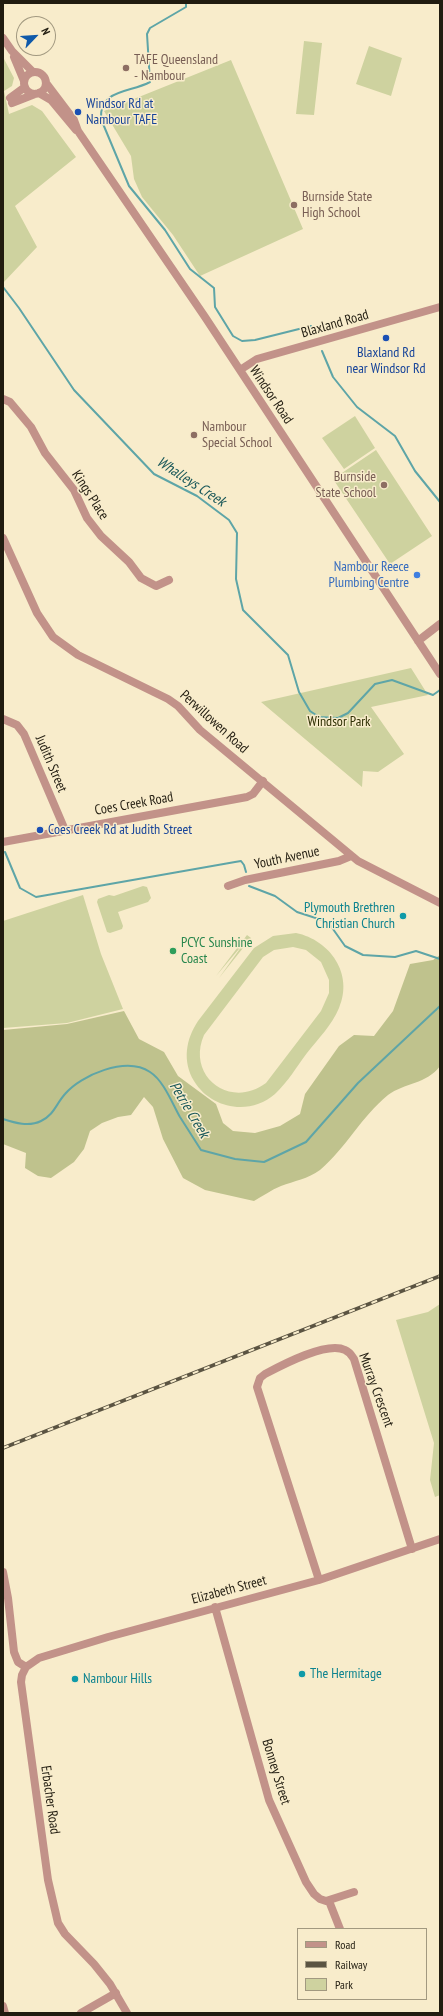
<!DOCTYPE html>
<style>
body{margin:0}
#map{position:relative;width:443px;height:2016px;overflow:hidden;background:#f8eccb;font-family:"PT Sans Narrow",sans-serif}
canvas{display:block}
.frame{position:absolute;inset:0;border:4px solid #211c10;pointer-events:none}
.legend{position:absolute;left:297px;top:1928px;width:130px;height:72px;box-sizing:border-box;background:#f8eccb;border:1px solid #a29980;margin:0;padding:5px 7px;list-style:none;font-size:12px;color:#211c10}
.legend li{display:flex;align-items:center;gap:8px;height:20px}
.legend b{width:20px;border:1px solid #a29980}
.north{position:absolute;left:16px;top:16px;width:40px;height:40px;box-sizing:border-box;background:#f8eccb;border:1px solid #a29980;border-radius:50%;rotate:65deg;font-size:11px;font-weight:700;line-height:16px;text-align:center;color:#211c10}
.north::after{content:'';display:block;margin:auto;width:14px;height:18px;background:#105aaa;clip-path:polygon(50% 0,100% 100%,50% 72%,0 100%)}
</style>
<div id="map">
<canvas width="443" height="2016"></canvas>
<div class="frame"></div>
<ul class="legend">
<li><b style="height:5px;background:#c29289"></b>Road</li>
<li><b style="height:5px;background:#5b5442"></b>Railway</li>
<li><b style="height:11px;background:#ced29f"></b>Park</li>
</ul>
<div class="north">N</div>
</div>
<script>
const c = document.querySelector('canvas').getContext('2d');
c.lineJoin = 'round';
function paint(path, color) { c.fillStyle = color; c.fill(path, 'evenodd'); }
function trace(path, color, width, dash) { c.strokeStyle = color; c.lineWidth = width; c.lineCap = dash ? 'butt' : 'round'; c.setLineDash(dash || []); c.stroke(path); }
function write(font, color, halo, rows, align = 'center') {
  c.font = font + ' "PT Sans Narrow",sans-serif'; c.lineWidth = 3; c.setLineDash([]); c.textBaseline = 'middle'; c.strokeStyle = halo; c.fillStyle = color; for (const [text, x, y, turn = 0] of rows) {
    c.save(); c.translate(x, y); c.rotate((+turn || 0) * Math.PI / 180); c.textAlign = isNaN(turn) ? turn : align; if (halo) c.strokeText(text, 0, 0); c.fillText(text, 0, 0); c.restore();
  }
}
const green = new Path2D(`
 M304,41L322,43L314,115L296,114Z
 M369,46L402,58L391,96L356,84Z
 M3,57L14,78L12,86L4,91L9,114L32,105L42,111L76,157L15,206L37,247L3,283Z
 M231,60L303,229L200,276L173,235L142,197L134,179L131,156L104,111Z
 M355,416L375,448L344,469L322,438Z
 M376,450L432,536L390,564L333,479Z
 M411,668L428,695L371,707L404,754L378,772L363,771L362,787L261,702Z
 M143,886L147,887L151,898L148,902L118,912L123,926L122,929L110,933L107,932L97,902L98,899L109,895L114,896Z
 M83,895L101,954L123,1009L67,1023L3,1028V921Z
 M296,933C330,940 354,974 339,1008C332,1025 318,1039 307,1053C297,1066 288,1082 275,1094C250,1116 211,1109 194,1081C182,1061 186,1039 198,1021L254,948L273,936ZM293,947L306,950L321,962L329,980V993L321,1011L266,1083C230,1110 186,1076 204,1035L263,957L274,950Z
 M247,935L251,938L219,978L244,943L216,976Z
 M440,1304V1495L435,1497L430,1480L434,1443L396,1320L428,1312Z`);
const forest = new Path2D(`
 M440,955V1066C427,1084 404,1083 388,1095C361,1117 346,1148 320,1170C308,1179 294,1181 281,1186C271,1190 263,1196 254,1201L205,1190L183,1178L163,1139L153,1107L144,1097L131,1115L118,1117L102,1123L90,1131L84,1149L74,1162L51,1178L38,1176L25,1168L26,1153L3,1144V1030L67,1024L124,1011L139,1039L164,1052L178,1076L216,1104L223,1123L233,1131L255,1133L280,1126L300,1114L305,1094L339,1046L354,1035L374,1036L393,1011L410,964L433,960Z`);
const stream = new Path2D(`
 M186,3V7L150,28L147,34L150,82C130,93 99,89 101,119L129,186L165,230L190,269L214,288L215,307L233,336L242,341L255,340L311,326L314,331
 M3,287L19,308L74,390L154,474L197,496L229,520L237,533L236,579L243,610L288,655L299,692L310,711L319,717L338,718L348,713L375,684L392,680L433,695L440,690
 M322,351L333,377L357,407L395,436L415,471L440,502
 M5,852L20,888L36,897L235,862L241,861L244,865L246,872
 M249,886L275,896L297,912L328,922L345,946L363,955L395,957L416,951L440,959
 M3,1119C15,1123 29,1127 41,1121C54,1115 56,1104 65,1094C81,1075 126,1056 150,1072C164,1081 172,1103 180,1117C187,1128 194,1139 201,1150L235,1159L264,1162L306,1142L358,1083L440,1006`);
const minor = new Path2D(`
 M3,38L12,51L33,72
 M14,57L24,81
 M24 83a11 11 0 1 1 22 0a11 11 0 1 1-22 0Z
 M46,83L74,120L78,131L205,317L440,674
 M39,93L51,100L76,130
 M10,98L25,87
 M12,103L35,94
 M240,370L257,359L440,307
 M3,399L10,402L31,427L45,453L74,490L87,518L101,536L129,562L141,578L156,586L169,580
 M3,538L37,613L53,637L78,655L168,699L178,706L200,730L358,861L440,903
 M418,641L440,624
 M3,719L17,725L24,734L65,830
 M3,842L247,797L253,794L263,781
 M228,886L245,880L339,861L351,856
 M3,1572L8,1598L14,1652L18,1662L26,1667L22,1675L21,1682L48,1880L58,1923L65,1934L94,1964L110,1984L127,2013
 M319,1580L257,1387L260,1378L265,1374C282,1365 327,1341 345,1350C350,1352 352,1356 354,1359L412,1549
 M215,1607L269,1800L306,1882L314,1894L320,1899L326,1901L354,1892
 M26,1667L39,1658L108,1637L319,1580L440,1539
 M329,1901L340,1929
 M3,2006L5,2013
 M81,2013L116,1993`);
const rail = new Path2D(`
 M3,1448L440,1276`);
const markers = [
 [126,68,4,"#8d6e63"],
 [78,112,4,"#1a4fb4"],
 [294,205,4,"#8d6e63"],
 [386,338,4,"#1a4fb4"],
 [194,435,4,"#8d6e63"],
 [384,485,4,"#8d6e63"],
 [417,575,4,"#3f7fe0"],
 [40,830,4,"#1a4fb4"],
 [403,916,4,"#0f9aa8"],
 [173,951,4,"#2e9e5b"],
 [302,1674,4,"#0f9aa8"],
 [75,1679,4,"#0f9aa8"]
];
const educationNames = [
 ["TAFE Queensland",134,60],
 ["- Nambour",134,76],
 ["Burnside State",302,197],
 ["High School",302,213],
 ["Nambour",202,427],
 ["Special School",202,443],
 ["Burnside",376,477,"right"],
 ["State School",376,493,"right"]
];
const transitNames = [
 ["Windsor Rd at",86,104],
 ["Nambour TAFE",86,120],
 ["Blaxland Rd",386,353,"center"],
 ["near Windsor Rd",386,369,"center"],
 ["Coes Creek Rd at Judith Street",48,830]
];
const streetNames = [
 ["Blaxland Road",335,324,-16],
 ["Windsor Road",271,395,56],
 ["Kings Place",90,495,57],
 ["Perwillowen Road",214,722,42],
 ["Judith Street",51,764,67],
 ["Coes Creek Road",134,804,-10],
 ["Youth Avenue",287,858,-12],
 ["Murray Crescent",376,1390,70],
 ["Elizabeth Street",229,1590,-15],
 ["Bonney Street",276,1772,73],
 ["Erbacher Road",50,1800,82]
];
const shopNames = [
 ["Nambour Reece",409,567],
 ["Plumbing Centre",409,583]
];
const parkNames = [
 ["Windsor Park",339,722]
];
const cultureNames = [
 ["Plymouth Brethren",395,908,"right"],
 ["Christian Church",395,924,"right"],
 ["The Hermitage",310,1674],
 ["Nambour Hills",83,1679]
];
const leisureNames = [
 ["PCYC Sunshine",181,943],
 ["Coast",181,959]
];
const waterNames = [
 ["Whalleys Creek",191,482,33],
 ["Petrie Creek",189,1110,59]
];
paint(green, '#ced29f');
paint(forest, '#bfc28d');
trace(stream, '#5ea5a7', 2);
trace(minor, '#c29289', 8);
trace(rail, '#5b5442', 3.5);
trace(rail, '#f8eccb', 2, [6]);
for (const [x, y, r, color] of markers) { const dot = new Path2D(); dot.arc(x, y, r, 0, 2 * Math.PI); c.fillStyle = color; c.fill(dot); trace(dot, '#f8eccb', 1.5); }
write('14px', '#785e54', '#f8eccb', educationNames, 'left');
write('14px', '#164399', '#f8eccb', transitNames, 'left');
write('14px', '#211c10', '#f8eccb', streetNames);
write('14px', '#366cbe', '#f8eccb', shopNames, 'right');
write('14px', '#2d2e02', '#f8eccb', parkNames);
write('14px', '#0d838f', '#f8eccb', cultureNames, 'left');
write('14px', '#27864d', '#f8eccb', leisureNames, 'left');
write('italic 15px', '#1a585a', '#f8eccb', waterNames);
</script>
